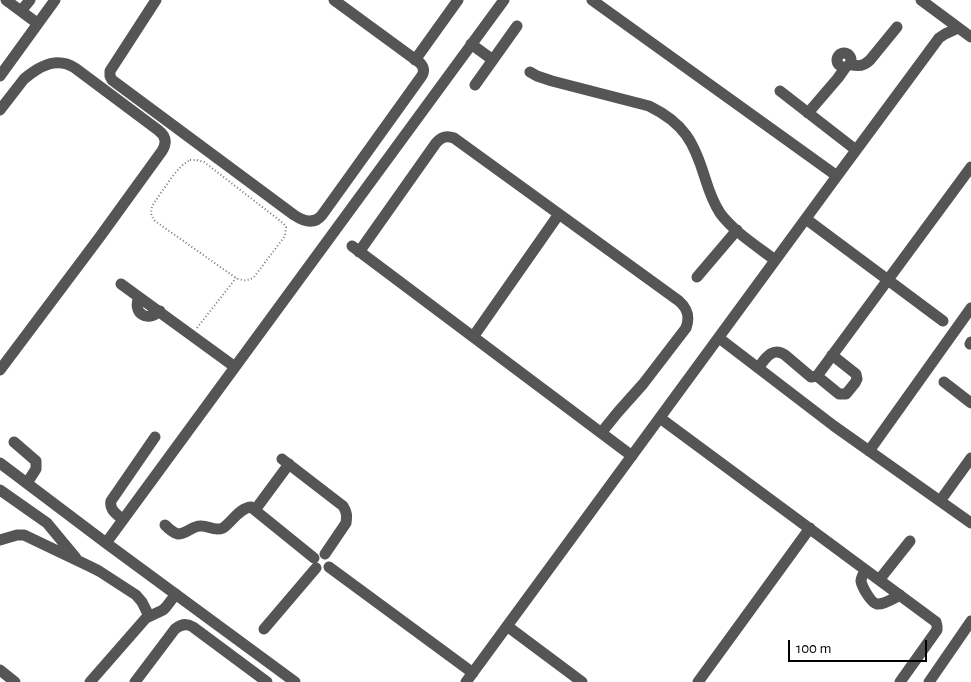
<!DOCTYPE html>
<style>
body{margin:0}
#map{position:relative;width:971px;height:682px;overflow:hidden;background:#fff;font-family:"Alegreya Sans",sans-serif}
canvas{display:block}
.scale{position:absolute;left:788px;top:640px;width:139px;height:22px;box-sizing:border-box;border:2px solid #000;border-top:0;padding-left:6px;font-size:15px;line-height:18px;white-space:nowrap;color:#000;-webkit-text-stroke:4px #fff;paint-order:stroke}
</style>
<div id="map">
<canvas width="971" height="682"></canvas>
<div class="scale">100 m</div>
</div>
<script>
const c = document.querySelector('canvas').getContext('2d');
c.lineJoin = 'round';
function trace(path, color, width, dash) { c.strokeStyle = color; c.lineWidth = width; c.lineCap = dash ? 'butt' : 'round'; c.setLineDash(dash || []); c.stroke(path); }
const path = new Path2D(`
 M190,160H197L204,162L283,223L286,227L285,236L254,277C248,281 243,281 236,278L155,221C150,215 150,210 154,203C164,190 175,168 190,160Z
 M197,328L236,278`);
const minor = new Path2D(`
 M6,0L37,23
 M156,0L110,71V76L112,80L294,215C303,221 314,225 322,215L421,77C425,72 424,67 420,63L334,0
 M592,0L837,176
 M921,0L971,37
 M21,11L30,0
 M471,44L493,60
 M837 60a7 7 0 1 1 14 0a7 7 0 1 1-14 0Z
 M415,60L458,0
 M850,64C858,67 864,66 870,60L897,27
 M530,72L537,76L552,81L649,106C684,123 694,142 705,178C709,191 713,202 720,213C733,231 758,247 775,260
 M0,76L55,0
 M475,85L517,26
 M780,91L856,150
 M0,110L24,79C39,66 57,56 75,68L158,130C166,136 167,143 162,151L99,238L0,370
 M808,113L838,78L845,68
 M806,219L943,321
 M352,246L632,456
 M359,252L436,143C441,137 446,135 454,138L679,301C688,309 690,317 686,328L643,384L618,412L601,433
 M697,277L737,230
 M121,284L235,367
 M139,297C132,313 147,323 160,311
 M473,337L559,214
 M719,338L834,426L971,523
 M970,344L971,342
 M758,368C765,359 772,346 785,355L811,377L817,376L971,167
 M817,376L839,394H846L855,383L857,379L856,374L832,355
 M944,382L971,403
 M660,418L936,622L937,626V630L900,682
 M14,442L36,461V469L27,483
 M869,451L971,308
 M282,459L343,506C347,512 347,516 346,523L325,554
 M0,463L106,543L295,682
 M0,490L47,523L76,558
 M940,501L971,458
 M255,510L289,464
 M123,520C117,514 109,510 111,501L155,437
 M165,525C169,529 173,533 178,534C187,534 192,526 200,526C208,525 214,532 223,528C232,522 239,508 251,507L314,558
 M0,540L17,535H24L89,566L99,571L136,595L142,602L149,616
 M106,543L504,0
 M329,567L473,673
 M866,570C864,573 861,577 861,581C862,587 871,603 877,604C884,605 894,598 900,595
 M879,580L910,541
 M507,626L582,682
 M264,629L316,568
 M0,670L15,682
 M90,682L146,618L163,610L166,607L176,594
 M135,682L175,629C181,624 187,623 193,627L267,682
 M466,682L837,176L939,38L945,34L958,28
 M698,682L810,528
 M929,682L971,621`);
trace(path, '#777', 2, [1, 2.5]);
trace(minor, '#555', 11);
</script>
